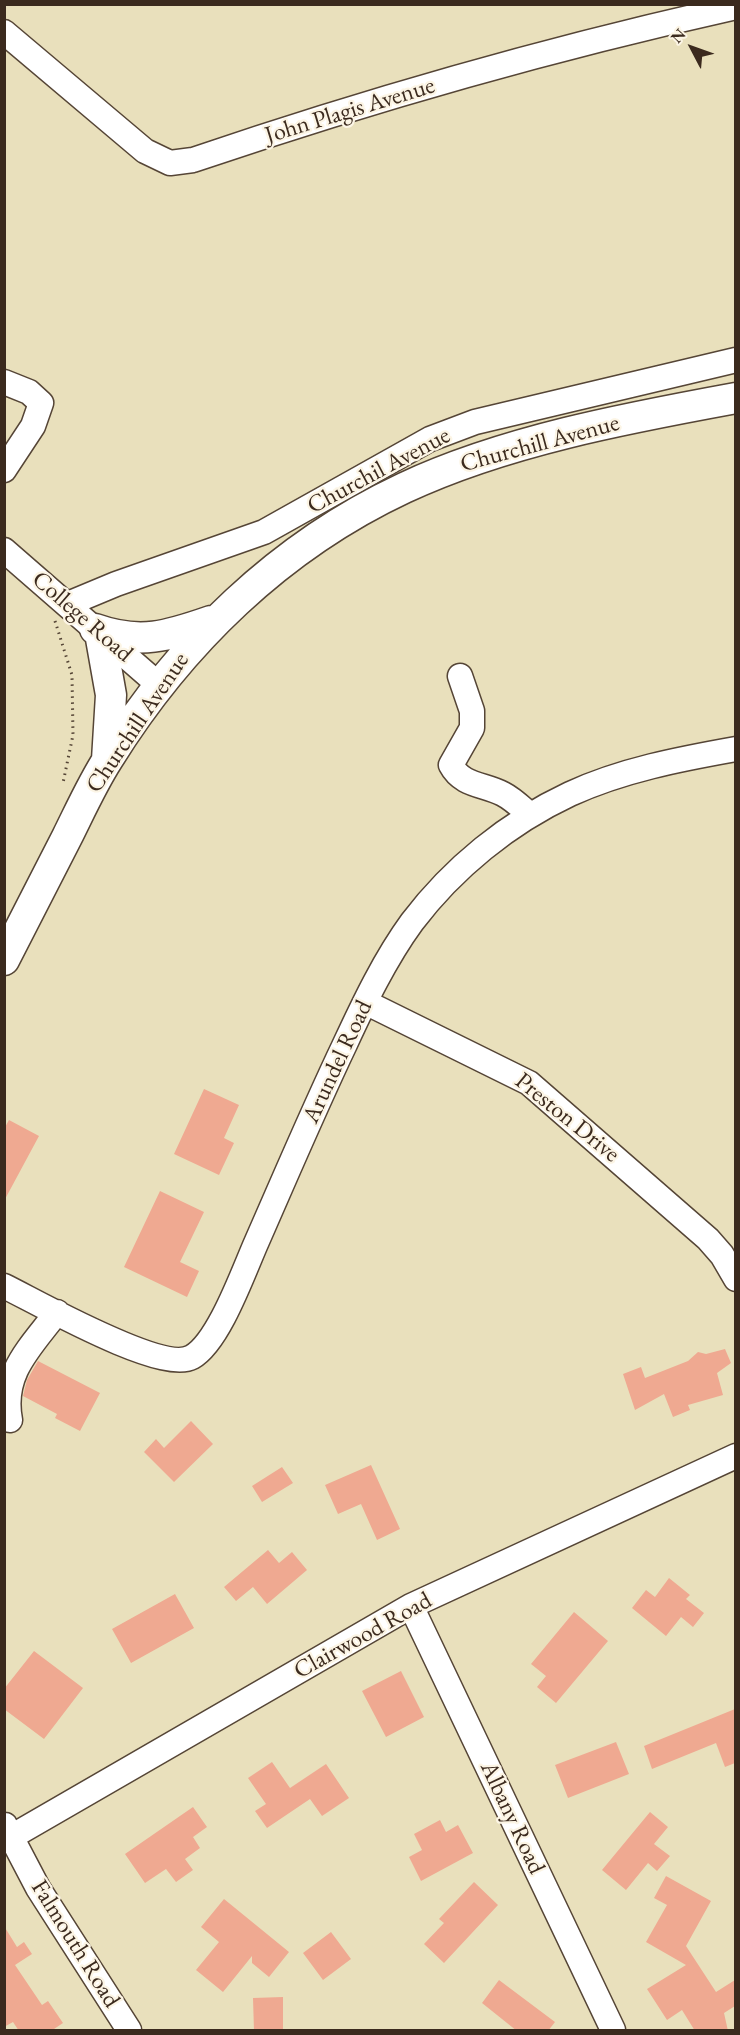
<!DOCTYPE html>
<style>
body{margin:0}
#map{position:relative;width:740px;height:2035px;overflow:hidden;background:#e9e0bc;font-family:"EB Garamond",serif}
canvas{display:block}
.frame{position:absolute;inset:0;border:6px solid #3b2a1e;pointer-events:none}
.north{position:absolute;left:662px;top:18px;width:60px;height:60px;-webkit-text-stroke:4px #fcf5e5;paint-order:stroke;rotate:311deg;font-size:16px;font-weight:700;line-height:24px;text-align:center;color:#3b2a1e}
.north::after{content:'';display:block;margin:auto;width:21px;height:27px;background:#3b2a1e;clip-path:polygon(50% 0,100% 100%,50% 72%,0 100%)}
</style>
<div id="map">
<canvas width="740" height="2035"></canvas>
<div class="frame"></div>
<div class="north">N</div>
</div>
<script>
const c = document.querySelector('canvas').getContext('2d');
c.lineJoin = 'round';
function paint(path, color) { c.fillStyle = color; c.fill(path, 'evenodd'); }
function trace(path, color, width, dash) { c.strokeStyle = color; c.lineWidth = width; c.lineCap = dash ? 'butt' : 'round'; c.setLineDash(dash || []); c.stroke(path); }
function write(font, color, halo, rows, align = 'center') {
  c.font = font + ' "EB Garamond",serif'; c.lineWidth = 4.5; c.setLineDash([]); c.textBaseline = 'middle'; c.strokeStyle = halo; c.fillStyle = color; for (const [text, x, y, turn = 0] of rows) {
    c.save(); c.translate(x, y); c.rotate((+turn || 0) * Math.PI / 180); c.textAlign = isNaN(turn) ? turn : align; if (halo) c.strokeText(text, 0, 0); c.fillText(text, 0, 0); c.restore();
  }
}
const building = new Path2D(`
 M204,1089L239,1105L224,1138L234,1143L219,1175L174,1154Z
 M9,1120L39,1136L4,1201V1129Z
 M160,1191L204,1212L180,1262L199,1271L187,1297L124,1267Z
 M725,1349L731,1363L717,1373L723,1395L688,1405L690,1410L673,1417L664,1394L635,1410L623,1374L641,1367L645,1378L688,1361L698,1352L706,1354Z
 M38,1361L100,1393L80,1431L55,1418L57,1414L23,1396L27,1380Z
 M191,1421L213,1444L174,1482L144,1452L156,1439L164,1448Z
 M371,1465L400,1529L377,1540L361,1504L338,1514L325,1485Z
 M282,1467L293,1483L262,1502L252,1486Z
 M268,1550L279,1563L292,1552L307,1570L267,1604L253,1587L236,1601L224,1587Z
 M669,1578L690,1595L686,1599L704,1613L693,1627L681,1617L666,1636L632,1608L646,1590L655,1597Z
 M175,1594L194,1628L131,1663L112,1629Z
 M574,1612L608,1641L556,1703L537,1687L546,1676L531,1664Z
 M34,1651L83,1688L44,1739L4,1709V1689Z
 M401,1671L424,1717L386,1737L362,1691Z
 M735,1709V1763L725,1767L716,1743L652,1769L644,1746Z
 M616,1742L629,1774L568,1798L555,1765Z
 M272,1762L290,1788L326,1764L349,1798L322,1816L310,1799L267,1828L255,1811L266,1804L248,1778Z
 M193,1807L207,1827L193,1837L200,1848L185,1859L193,1870L176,1882L166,1869L145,1883L125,1854Z
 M650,1812L668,1827L654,1844L670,1856L657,1871L648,1863L626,1890L602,1870Z
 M440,1820L446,1832L458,1825L473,1853L421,1881L409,1857L422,1850L414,1834Z
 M666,1876L711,1901L686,1946L716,1992L735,1980V2006L724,2013L728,2031H695L682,2010L667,2020L647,1989L686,1965L646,1942L667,1905L654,1898Z
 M474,1882L498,1905L444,1963L424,1944L444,1923L439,1919Z
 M224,1899L289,1952L269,1977L252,1963V1956L223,1992L196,1970L219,1942L201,1927Z
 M4,1926L17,1947L24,1942L32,1954L15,1965L42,2005L48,2001L63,2023L51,2031H19L13,2022L4,2027Z
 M331,1932L351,1959L323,1980L303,1953Z
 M499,1980L555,2022L548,2031H517L482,2003Z
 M283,1997V2031H254L253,1998Z`);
const path = new Path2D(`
 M55,621L72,675L73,735L63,783`);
const minor = new Path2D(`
 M4,32L145,151L170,163L193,160C370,100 552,48 736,7
 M4,382L29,392L41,403L33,426L4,470
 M4,550L159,685
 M68,604L116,584L264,532L430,439L475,422L736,360
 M460,676L472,711V728L451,765C462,786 484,784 503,794C513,799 522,808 530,815
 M365,1002L529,1083L708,1239L722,1255L736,1279
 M4,1286C37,1302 162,1374 192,1357C219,1342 244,1270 257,1241C286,1175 314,1109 345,1044C364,1003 385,959 412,922C453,868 508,823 570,794C622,770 680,759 736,749
 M10,1420C1,1373 31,1347 57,1312
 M411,1606L613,2030
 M5,1825L38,1888L129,2030
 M4,1841L411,1606L736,1456`);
const major = new Path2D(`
 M95,629C140,645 168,636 211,621
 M100,633L111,695L107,760
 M4,960C25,919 46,878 67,837C80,811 92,784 108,759C180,643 280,546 404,488C504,441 627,418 736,398`);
const streetNames = [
 ["John Plagis Avenue",350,111,-17],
 ["Churchill Avenue",540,444,-15],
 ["Churchil Avenue",379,471,-28],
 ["College Road",82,617,41],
 ["Churchill Avenue",138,723,-56],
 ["Arundel Road",338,1062,-65],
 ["Preston Drive",567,1118,39],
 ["Clairwood Road",363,1636,-29],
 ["Albany Road",512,1818,65],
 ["Falmouth Road",75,1944,58]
];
paint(building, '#efa991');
trace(minor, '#554536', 27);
trace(major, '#554536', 33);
trace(path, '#554536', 3, [1.5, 4.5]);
trace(minor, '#fff', 24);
trace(major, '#fff', 30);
write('24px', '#3b2a1e', '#fcf5e5', streetNames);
</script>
